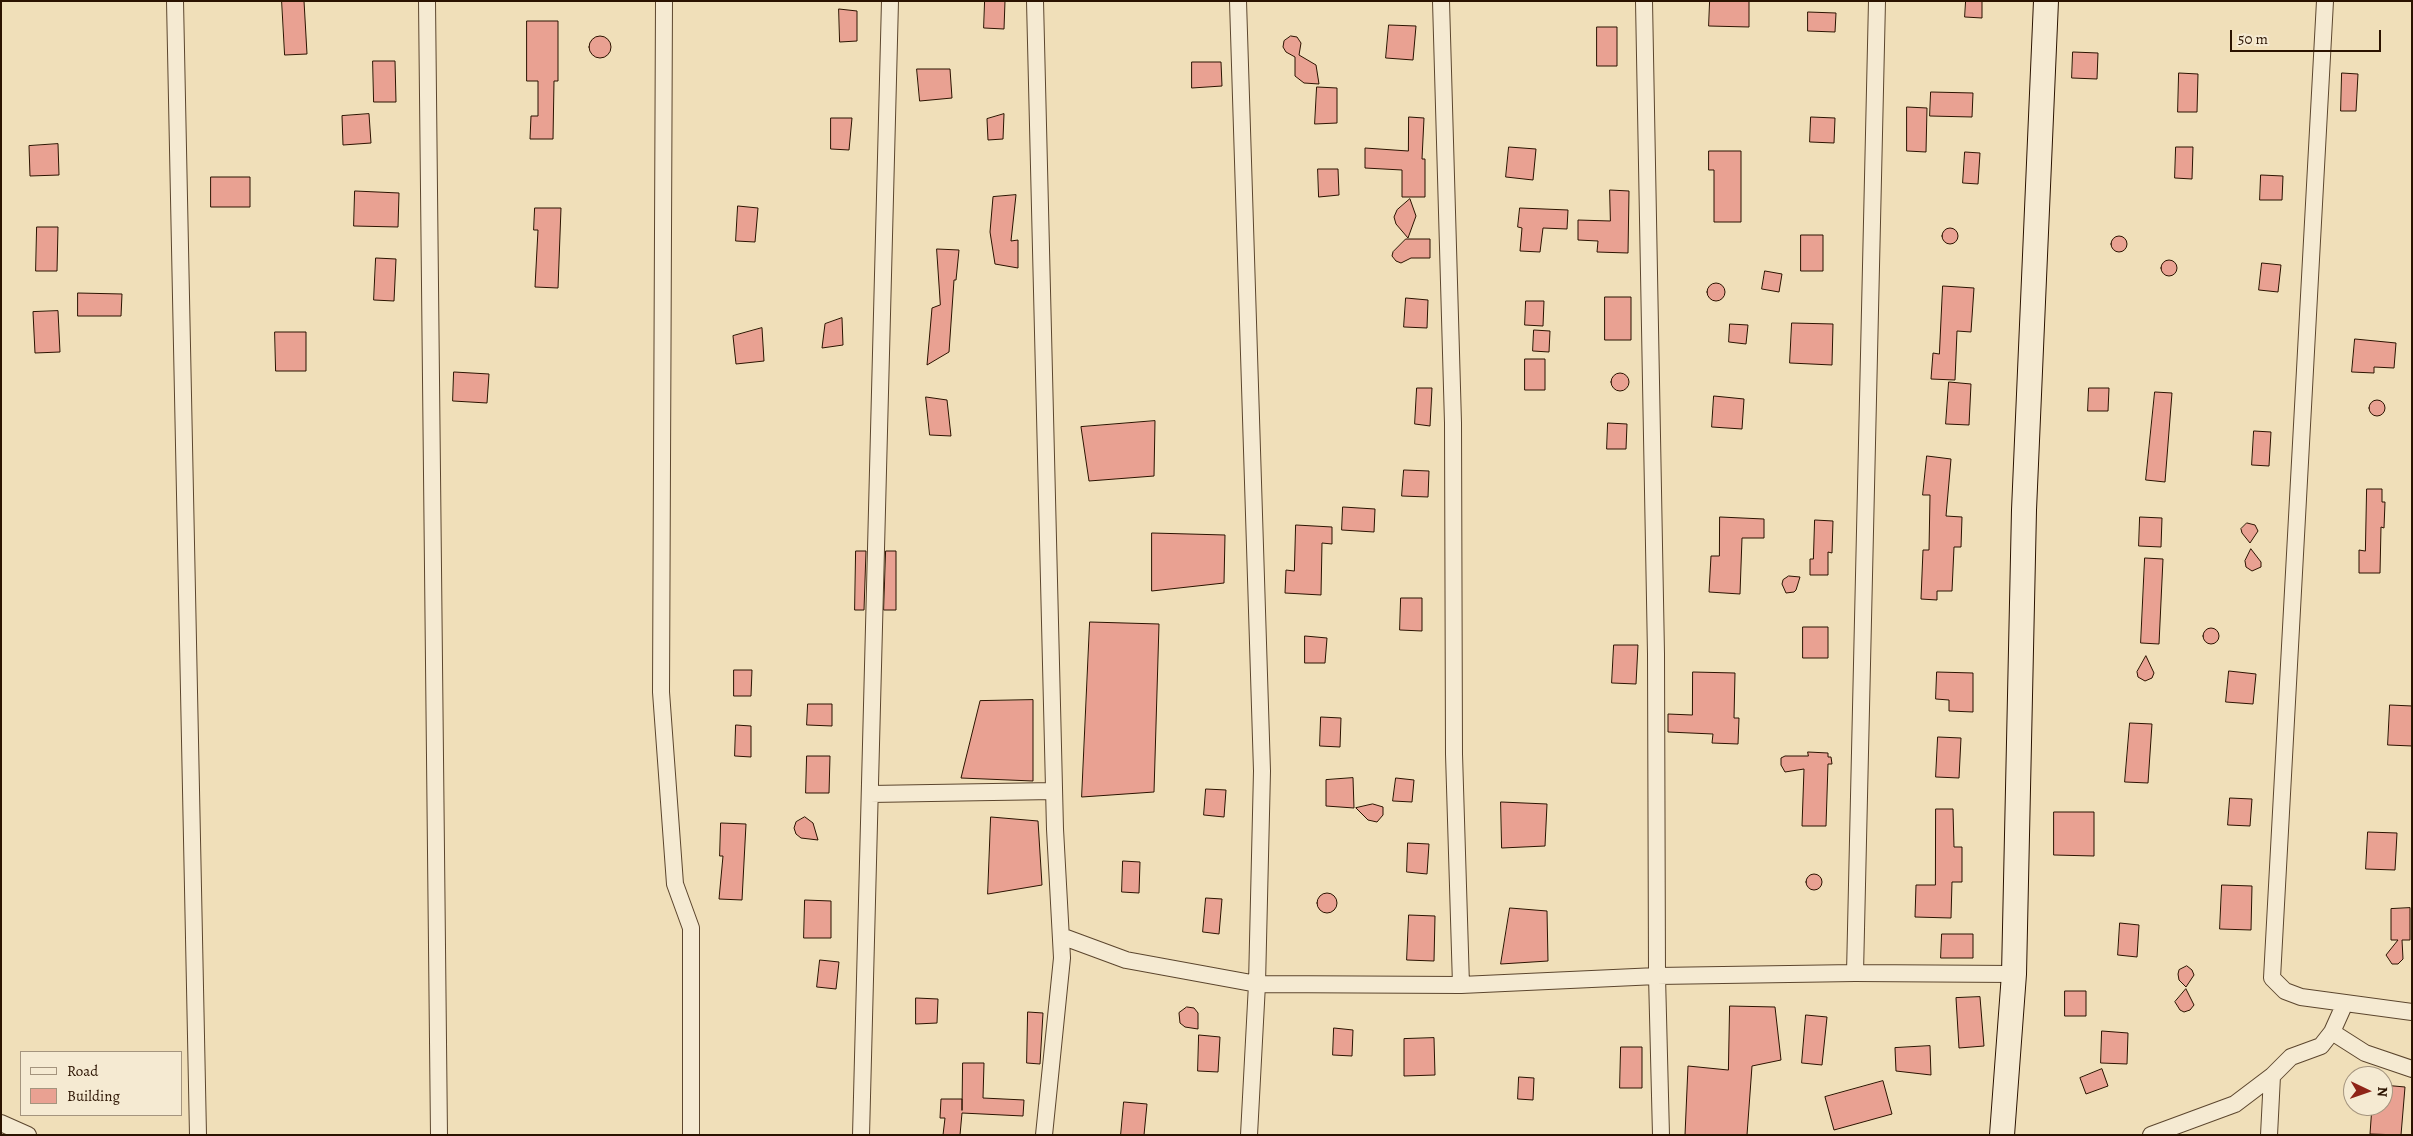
<!DOCTYPE html>
<style>
body{margin:0}
#map{position:relative;width:2413px;height:1136px;overflow:hidden;background:#f0dfb9;font-family:Alegreya,serif}
canvas{display:block}
.frame{position:absolute;inset:0;border:2px solid #2b1300;pointer-events:none}
.legend{position:absolute;left:20px;top:1051px;width:162px;height:65px;box-sizing:border-box;background:#f5ead2;border:1px solid #a4947e;margin:0;padding:6px 9px;list-style:none;font-size:15px;color:#2b1300}
.legend li{display:flex;align-items:center;gap:10px;height:25px}
.legend b{width:25px;border:1px solid #a4947e}
.north{position:absolute;left:2343px;top:1066px;width:50px;height:50px;box-sizing:border-box;background:#f5ead2;border:1px solid #a4947e;border-radius:50%;rotate:93deg;font-size:14px;font-weight:700;line-height:20px;text-align:center;color:#2b1300}
.north::after{content:'';display:block;margin:auto;width:18px;height:22px;background:#8f2418;clip-path:polygon(50% 0,100% 100%,50% 72%,0 100%)}
.scale{position:absolute;left:2230px;top:30px;width:151px;height:22px;box-sizing:border-box;border:2px solid #2b1300;border-top:0;padding-left:6px;font-size:15px;line-height:18px;white-space:nowrap;color:#2b1300;-webkit-text-stroke:4px #f5ead2;paint-order:stroke}
</style>
<div id="map">
<canvas width="2413" height="1136"></canvas>
<div class="frame"></div>
<ul class="legend">
<li><b style="height:6px;background:#f5ead2"></b>Road</li>
<li><b style="height:14px;background:#e9a192"></b>Building</li>
</ul>
<div class="north">N</div>
<div class="scale">50 m</div>
</div>
<script>
const c = document.querySelector('canvas').getContext('2d');
c.lineJoin = 'round';
function paint(path, color) { c.fillStyle = color; c.fill(path, 'evenodd'); }
function trace(path, color, width, dash) { c.strokeStyle = color; c.lineWidth = width; c.lineCap = dash ? 'butt' : 'round'; c.setLineDash(dash || []); c.stroke(path); }
const building = new Path2D(`
 M282,1H304L307,54L285,55Z
 M985,1H1005L1004,29L984,28Z
 M1710,1H1749V27L1709,26Z
 M1966,1H1982V18L1965,17Z
 M839,9L857,11V41L840,42Z
 M1808,12L1836,13L1835,32L1808,31Z
 M527,21H558V81H554L553,139H530L531,116H538V81H527Z
 M1389,25L1416,26L1413,60L1386,58Z
 M1597,27H1617V66H1597Z
 M1291,36L1297,37L1301,43L1299,55L1316,65L1319,84L1304,83L1295,76V57L1286,52L1283,47L1284,41Z
 M589 47a11 11 0 1 1 22 0a11 11 0 1 1-22 0Z
 M2073,52L2098,53L2097,79L2072,78Z
 M373,61H395L396,102H374Z
 M1192,62H1221L1222,86L1192,88Z
 M917,69H950L952,98L920,101Z
 M2179,73L2198,74L2197,112H2178Z
 M2342,73L2358,74L2356,111H2341Z
 M1317,87L1337,88V123L1315,124Z
 M1931,92L1973,93L1972,117L1930,116Z
 M1907,107L1927,108L1926,152L1907,151Z
 M369,114L371,143L343,145L342,116Z
 M1004,114L1003,139L988,140L987,119Z
 M1409,117L1424,118L1422,159H1425V197H1402V170L1365,168V148L1408,151Z
 M1811,117L1835,118L1834,143L1810,142Z
 M831,118H852L849,150L831,149Z
 M58,144L59,175L30,176L29,146Z
 M1509,147L1536,149L1533,180L1506,177Z
 M2176,147H2193L2192,179L2175,178Z
 M1709,151H1741V222H1714V170H1709Z
 M1965,152L1980,153L1978,184L1963,183Z
 M1318,169H1338L1339,195L1319,197Z
 M2261,175L2283,176L2282,200H2260Z
 M211,177H250V207H211Z
 M1610,190L1629,191L1628,253L1597,252L1598,241L1578,240V220L1610,221Z
 M355,191L399,193L398,227L354,226Z
 M1016,195L1011,241L1018,240V268L995,264L990,232L993,197Z
 M1410,199L1416,216L1408,238L1396,224L1394,217L1397,210Z
 M738,206L758,208L755,242L736,241Z
 M535,208H561L558,288L535,287L538,230H534Z
 M1520,208L1568,210L1567,229L1543,228L1540,252L1520,251L1522,228L1518,227Z
 M37,227H58L57,271H36Z
 M1942 236a8 8 0 1 1 16 0a8 8 0 1 1-16 0Z
 M1801,235H1823V271H1801Z
 M2111 244a8 8 0 1 1 16 0a8 8 0 1 1-16 0Z
 M1406,239H1430V258H1411L1401,263L1396,261L1392,256L1393,252Z
 M937,249L959,250L956,280H954L949,352L927,365L932,308L940,305Z
 M376,258L396,259L394,301L374,300Z
 M2161 268a8 8 0 1 1 16 0a8 8 0 1 1-16 0Z
 M2262,263L2281,265L2278,292L2259,290Z
 M1765,271L1782,274L1779,292L1762,289Z
 M1707 292a9 9 0 1 1 18 0a9 9 0 1 1-18 0Z
 M1943,286L1974,288L1971,332L1957,331L1955,380L1931,379L1933,353L1939,354Z
 M78,293L122,294L121,316H78Z
 M1605,297H1631V340H1605Z
 M1406,298L1428,300L1427,328L1404,327Z
 M1526,301H1544L1543,326L1525,325Z
 M58,311L60,352L35,353L33,312Z
 M842,318L843,345L822,348L825,324Z
 M1792,323L1833,324L1832,365L1790,363Z
 M1730,324L1748,325L1746,344L1729,342Z
 M762,328L764,361L736,364L733,336Z
 M1534,330L1550,331L1549,352L1533,351Z
 M275,332H306V371H276Z
 M2355,339L2396,343L2394,368L2374,367V373L2352,372Z
 M1525,359H1545V390H1525Z
 M454,372L489,374L487,403L453,401Z
 M1611 382a9 9 0 1 1 18 0a9 9 0 1 1-18 0Z
 M1949,382L1971,384L1969,425L1946,424Z
 M1417,388H1432L1430,426L1415,424Z
 M2089,388H2109L2108,411H2088Z
 M2155,392L2172,393L2165,482L2146,480Z
 M1714,396L1744,399L1742,429L1712,427Z
 M926,397L947,400L951,436L930,435Z
 M2369 408a8 8 0 1 1 16 0a8 8 0 1 1-16 0Z
 M1155,421L1154,476L1089,481L1081,427Z
 M1608,423L1627,424L1626,449H1607Z
 M2254,431L2271,432L2269,466L2252,465Z
 M1927,456L1951,459L1946,516L1962,517L1961,547H1954L1952,591H1937V600L1921,599L1923,550H1929L1930,495H1923Z
 M1404,470L1429,471L1428,497L1402,496Z
 M2367,489H2382V502H2385L2384,528L2381,527L2380,573H2359V550L2365,551Z
 M1343,507L1375,509L1374,532L1342,530Z
 M1720,517L1764,519V538H1742L1740,594L1709,592L1711,556H1719Z
 M2140,517L2162,518L2161,547L2139,546Z
 M1815,520L1833,521L1832,553L1828,552V575H1810V559H1813Z
 M2247,523L2255,525L2258,531L2250,543L2242,533L2241,529Z
 M1296,525L1332,527V544L1322,543L1321,595L1285,593L1286,570L1294,571Z
 M1152,533L1225,535L1224,583L1152,591Z
 M2251,549L2261,562V567L2252,571L2246,567L2245,561Z
 M856,551H866L864,610H855Z
 M886,551H896V610H884Z
 M2145,558L2163,559L2159,644L2141,643Z
 M1789,576L1800,577L1796,590L1794,592L1786,593L1782,584L1783,580Z
 M1401,598H1422V631L1400,630Z
 M1090,622L1159,624L1154,792L1082,797Z
 M1803,627H1828V658H1803Z
 M2203 636a8 8 0 1 1 16 0a8 8 0 1 1-16 0Z
 M1305,636L1327,638L1325,663H1305Z
 M1614,645H1638L1636,684L1612,683Z
 M2146,656L2154,673L2152,678L2145,681L2138,677L2137,672Z
 M734,670H752L751,696H734Z
 M2229,671L2256,674L2253,704L2226,702Z
 M1693,672L1735,673L1734,718H1739L1738,744L1712,743L1713,734L1668,732V714L1692,715Z
 M1937,672L1973,673V712L1949,711V700L1936,699Z
 M1033,700V781L961,778L980,701Z
 M808,704H832V726L807,725Z
 M2390,705L2412,706V746L2388,745Z
 M1321,717L1341,718L1340,747L1320,746Z
 M2130,723L2152,724L2148,783L2125,782Z
 M736,725L751,726V757L735,756Z
 M1938,737L1961,738L1959,778L1936,777Z
 M1808,752L1828,753V757H1831L1832,764H1828L1826,826H1802L1804,769L1785,772L1781,765V758L1785,756H1808Z
 M807,756H830L829,793H806Z
 M1353,778L1354,808L1326,806V780Z
 M1396,778L1414,780L1412,802L1393,801Z
 M1206,789L1226,790L1224,817L1204,815Z
 M2230,798L2252,799L2250,826L2228,825Z
 M1501,802L1547,804L1545,846L1502,848Z
 M1373,804L1383,807V815L1377,822L1368,820L1356,808Z
 M1936,809H1953L1954,847H1962V882H1952L1951,918L1915,917L1916,885H1935Z
 M2054,812H2094V856L2054,855Z
 M805,817L813,823L818,840L801,838L796,834L794,828L796,822Z
 M991,817L1038,821L1042,885L988,894Z
 M721,823L746,824L742,900L719,899L723,856H720Z
 M2368,832L2397,833L2395,870L2366,869Z
 M1408,843L1429,844L1427,874L1407,872Z
 M1123,861L1140,862L1139,893L1122,892Z
 M1806 882a8 8 0 1 1 16 0a8 8 0 1 1-16 0Z
 M2222,885L2252,886L2251,930L2220,929Z
 M1317 903a10 10 0 1 1 20 0a10 10 0 1 1-20 0Z
 M1206,898L1222,899L1219,934L1203,932Z
 M805,900L831,901V938H804Z
 M1510,908L1547,911L1548,961L1501,964Z
 M2410,908V940H2402L2403,959L2398,964H2392L2386,955L2398,940H2391V909Z
 M1409,915L1435,916L1434,961L1407,960Z
 M2120,923L2139,925L2137,957L2118,955Z
 M1942,934H1973V958H1941Z
 M820,960L839,962L836,989L817,987Z
 M2187,966L2192,970L2194,975L2186,987L2179,980L2178,974L2179,970Z
 M2186,989L2194,1005L2190,1010L2184,1012L2180,1010L2175,1002Z
 M2065,991H2086V1016H2065Z
 M1980,997L1984,1046L1959,1048L1956,998Z
 M916,998L938,999L937,1023L916,1024Z
 M1730,1006L1775,1007L1781,1060L1752,1066L1747,1135H1685L1688,1066L1728,1070Z
 M1187,1007L1194,1008L1198,1013V1029L1185,1027L1180,1023L1179,1013Z
 M1028,1012L1043,1013L1040,1064L1027,1063Z
 M1806,1015L1827,1017L1822,1065L1802,1063Z
 M1334,1028L1353,1030L1352,1056L1333,1055Z
 M2102,1031L2128,1033L2127,1064L2101,1063Z
 M1199,1035L1220,1037L1218,1072L1198,1071Z
 M1434,1038L1435,1075L1404,1076V1039Z
 M1930,1046L1931,1075L1896,1071L1895,1048Z
 M1621,1047H1642V1088H1620Z
 M963,1063H984L983,1098L1024,1100L1023,1116L962,1113L960,1135H943L945,1118H940L941,1099H962V1110Z
 M2102,1069L2108,1086L2086,1094L2080,1078Z
 M1519,1077L1534,1078L1533,1100L1518,1099Z
 M1883,1081L1892,1114L1834,1130L1825,1097Z
 M2383,1085L2405,1087L2401,1135L2370,1134L2372,1106H2383Z
 M1124,1102L1147,1104L1144,1135H1121Z`);
const street = new Path2D(`
 M175,1L198,1135
 M427,1L439,1135
 M664,1L661,692L675,884L691,928V1135
 M1035,1L1055,829L1062,958L1044,1135
 M1238,1L1262,771L1257,984L1249,1135
 M1441,1L1453,423L1454,754L1461,985
 M1644,1L1656,654L1657,976L1661,1135
 M2325,1L2272,978L2285,991L2301,997L2412,1012
 M870,794L1054,791
 M1061,936L1126,960L1257,984L1461,985L1657,976L1855,973L2014,974
 M1855,973L1877,1
 M2332,1032L2365,1053L2412,1069
 M1,1123L28,1135
 M861,1135L890,1
 M2151,1135L2235,1104L2272,1076L2291,1057L2321,1046L2332,1032L2345,1003
 M2269,1135L2272,1076`);
const secondary = new Path2D(`
 M2002,1135L2014,974L2024,510L2046,1`);
paint(building, '#e9a192');
trace(building, '#2b1300', 1);
trace(street, '#5c462e', 18);
trace(secondary, '#2b1300', 26);
trace(street, '#f5ead2', 16);
trace(secondary, '#f5ead2', 24);
</script>
